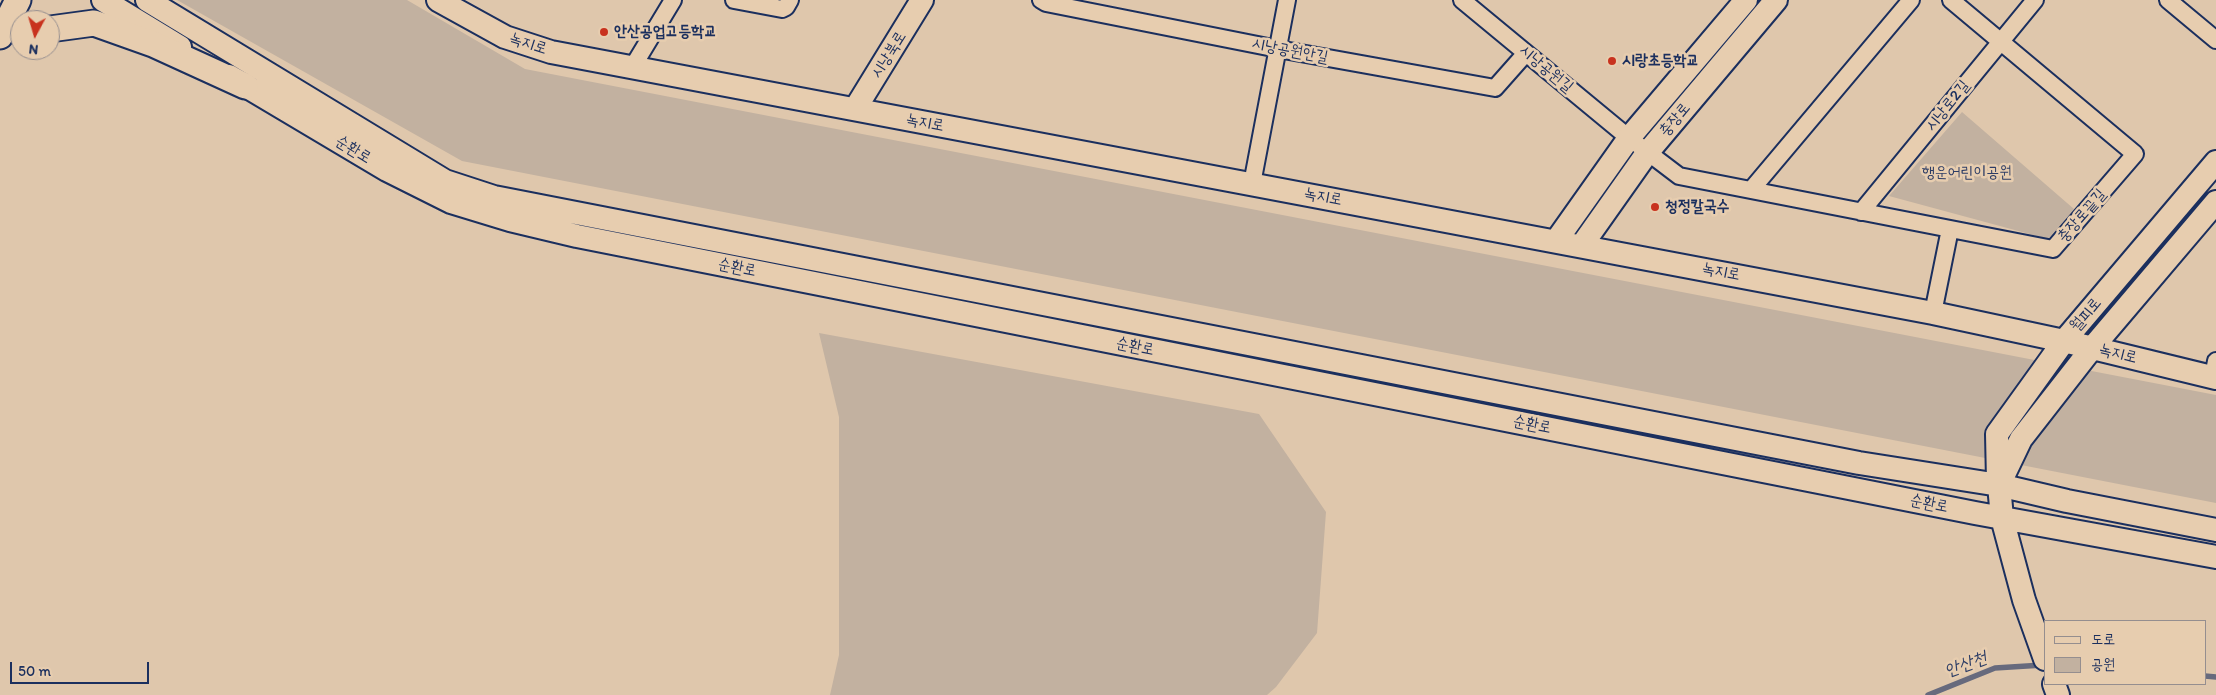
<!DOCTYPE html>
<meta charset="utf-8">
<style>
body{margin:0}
#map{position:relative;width:2216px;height:695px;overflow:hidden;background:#dfc7ac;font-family:Itim,"Poor Story",sans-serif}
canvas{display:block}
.legend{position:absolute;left:2044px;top:620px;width:162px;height:65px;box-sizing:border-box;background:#e7cdaf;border:1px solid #958e8f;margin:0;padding:6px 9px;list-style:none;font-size:15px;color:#1b2f5e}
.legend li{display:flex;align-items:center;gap:10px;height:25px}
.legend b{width:25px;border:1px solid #958e8f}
.north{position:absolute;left:10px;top:10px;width:50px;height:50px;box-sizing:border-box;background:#e7cdaf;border:1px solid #958e8f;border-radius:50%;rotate:186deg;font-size:14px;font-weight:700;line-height:20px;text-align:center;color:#1b2f5e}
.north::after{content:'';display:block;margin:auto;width:18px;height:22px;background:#c8321e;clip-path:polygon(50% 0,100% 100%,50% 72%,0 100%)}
.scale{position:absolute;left:10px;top:662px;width:139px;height:22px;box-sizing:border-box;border:2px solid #1b2f5e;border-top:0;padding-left:6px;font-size:15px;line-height:18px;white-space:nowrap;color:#1b2f5e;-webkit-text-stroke:4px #e7cdaf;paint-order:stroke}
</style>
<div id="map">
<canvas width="2216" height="695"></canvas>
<ul class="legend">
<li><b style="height:6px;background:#e7cdaf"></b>도로</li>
<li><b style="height:14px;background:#c2b1a0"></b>공원</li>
</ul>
<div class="north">N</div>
<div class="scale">50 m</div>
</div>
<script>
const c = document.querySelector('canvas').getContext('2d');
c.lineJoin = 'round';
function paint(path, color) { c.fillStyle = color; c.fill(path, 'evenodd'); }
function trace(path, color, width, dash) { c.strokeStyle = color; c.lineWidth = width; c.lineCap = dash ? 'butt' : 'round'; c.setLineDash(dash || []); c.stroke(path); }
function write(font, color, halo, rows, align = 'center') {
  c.font = font + ' Itim,"Poor Story",sans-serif'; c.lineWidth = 5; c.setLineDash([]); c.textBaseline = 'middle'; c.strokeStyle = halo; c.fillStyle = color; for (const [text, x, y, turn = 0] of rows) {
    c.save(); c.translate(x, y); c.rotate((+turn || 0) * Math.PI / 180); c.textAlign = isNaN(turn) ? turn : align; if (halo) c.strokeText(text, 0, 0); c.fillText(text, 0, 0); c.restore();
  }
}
const green = new Path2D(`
 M177,0H407L525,69L2216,395V503L462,161Z
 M1962,112L2074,209L2048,239L1889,196Z
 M819,333L1259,414L1326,512L1317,633L1276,687L1267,695H830L839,655V417Z`);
const stream = new Path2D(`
 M2205,676L2216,677
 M1928,695L1995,668L2043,665`);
const street = new Path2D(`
 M734,0L782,9L786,7L790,0
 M1041,0L1046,3L1278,49L1495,88L1526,53
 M1462,0L1629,138L1679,176L2053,249L2135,154L1951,0
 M2168,0L2216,40
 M632,68L673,0
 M1252,184L1287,0
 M1751,190L1911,0
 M1861,212L2035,0
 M1933,313L1950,229
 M2213,377L2216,361`);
const secondary = new Path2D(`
 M103,0L180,47
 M147,0L445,181L494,197L1859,463L1999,485L2067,501L2216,530
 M438,0L505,37L551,52L1933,313L2064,341L2216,378
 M229,76L387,170L451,202L510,220L577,236L1975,513L2216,557
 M855,109L922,0
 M1556,241L1629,138L1746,0
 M1582,245L1647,153L1776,0
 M1998,481L1997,434L2064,341L2216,162
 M2045,659L2024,600L2002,518L1999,485L2021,439L2092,348L2216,202
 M2054,684L2058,695`);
const primary = new Path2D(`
 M50,29L94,23L153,44L245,86
 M0,36L18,0`);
const markers = [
 [604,32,5,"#c8321e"],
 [1612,61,5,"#c8321e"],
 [1655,207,5,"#c8321e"]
];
const poiNames = [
 ["안산공업고등학교",614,32],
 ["시랑초등학교",1622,61],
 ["청정칼국수",1665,207]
];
const streetNames = [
 ["녹지로",528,44,18],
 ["시낭공원안길",1290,51,11],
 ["시낭북로",889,55,-58],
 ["시낭공원길",1546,69,40],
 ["시낭로2길",1948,106,-51],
 ["충장로",1675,120,-50],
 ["녹지로",925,123,11],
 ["순환로",353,150,31],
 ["녹지로",1323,197,11],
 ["충장로끝길",2082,216,-49],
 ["순환로",737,268,11],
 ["녹지로",1721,272,11],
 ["월피로",2086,315,-50],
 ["순환로",1135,347,11],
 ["녹지로",2118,354,14],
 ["순환로",1532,425,11],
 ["순환로",1929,504,11]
];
const parkNames = [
 ["행운어린이공원",1967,173]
];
const waterNames = [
 ["안산천",1966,665,-20]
];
paint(green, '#c2b1a0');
trace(stream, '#676a7d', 5.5);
trace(street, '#1b2f5e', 20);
trace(secondary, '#1b2f5e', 26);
trace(primary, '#1b2f5e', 29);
trace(street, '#e7cdaf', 16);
trace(secondary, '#e7cdaf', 22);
trace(primary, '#e7cdaf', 25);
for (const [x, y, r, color] of markers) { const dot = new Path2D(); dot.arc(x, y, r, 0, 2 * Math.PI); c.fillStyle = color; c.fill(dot); trace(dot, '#e7cdaf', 2); }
write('bold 16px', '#1b2f5e', '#e7cdaf', poiNames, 'left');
write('16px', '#1b2f5e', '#e7cdaf', streetNames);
write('16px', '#2c3c65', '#e7cdaf', parkNames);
write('italic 18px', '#2e3e66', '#e7cdaf', waterNames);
</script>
